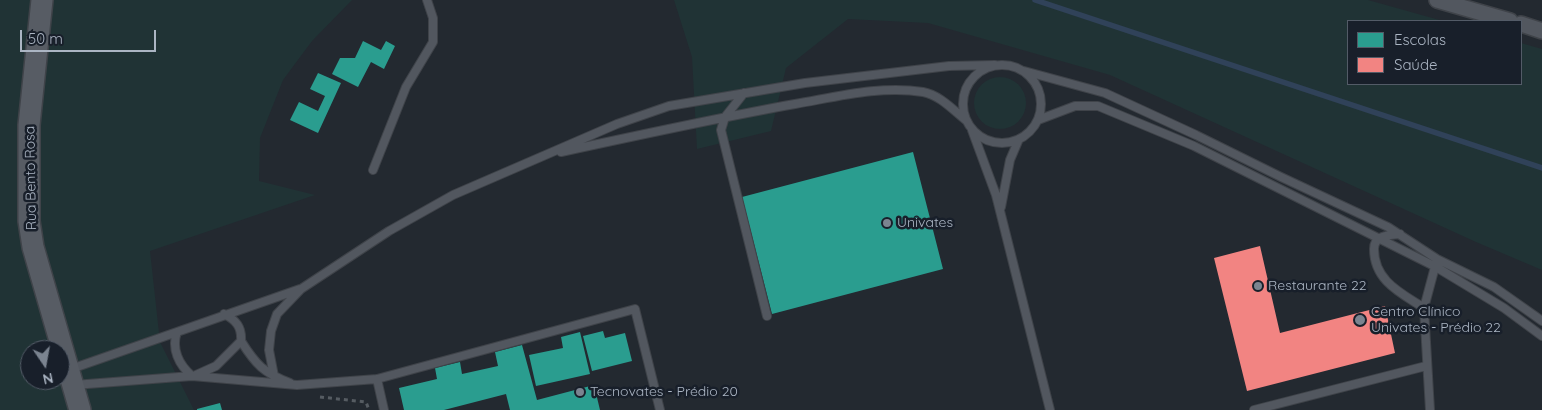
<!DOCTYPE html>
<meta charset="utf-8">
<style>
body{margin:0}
#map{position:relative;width:1542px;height:410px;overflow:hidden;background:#232930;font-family:Quicksand,sans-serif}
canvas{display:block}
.legend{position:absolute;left:1347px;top:20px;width:175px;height:65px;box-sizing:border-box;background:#181f2a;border:1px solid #535b67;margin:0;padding:6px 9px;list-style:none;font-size:15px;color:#abb5c3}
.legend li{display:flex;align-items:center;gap:10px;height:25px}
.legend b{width:25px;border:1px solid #535b67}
.north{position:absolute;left:20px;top:340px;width:50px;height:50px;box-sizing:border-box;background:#181f2a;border:1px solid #535b67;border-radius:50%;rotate:168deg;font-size:14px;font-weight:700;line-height:20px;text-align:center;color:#abb5c3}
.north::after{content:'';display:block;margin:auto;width:18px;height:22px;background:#7b8490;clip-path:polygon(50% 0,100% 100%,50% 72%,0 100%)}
.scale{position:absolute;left:20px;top:30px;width:136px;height:22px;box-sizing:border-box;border:2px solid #abb5c3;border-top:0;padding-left:6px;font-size:15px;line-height:18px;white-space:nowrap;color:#abb5c3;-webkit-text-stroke:4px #181f2a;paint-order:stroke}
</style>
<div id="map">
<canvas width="1542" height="410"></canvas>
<ul class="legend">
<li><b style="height:14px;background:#2a9d8f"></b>Escolas</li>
<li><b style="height:14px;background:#f28482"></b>Saúde</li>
</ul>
<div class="north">N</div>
<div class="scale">50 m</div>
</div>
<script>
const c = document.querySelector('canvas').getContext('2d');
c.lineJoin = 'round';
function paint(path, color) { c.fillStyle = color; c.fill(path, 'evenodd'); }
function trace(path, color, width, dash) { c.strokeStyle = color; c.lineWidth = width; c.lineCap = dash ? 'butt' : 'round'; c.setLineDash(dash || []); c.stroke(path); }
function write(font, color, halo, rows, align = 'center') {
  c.font = font + ' Quicksand,sans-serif'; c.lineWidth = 5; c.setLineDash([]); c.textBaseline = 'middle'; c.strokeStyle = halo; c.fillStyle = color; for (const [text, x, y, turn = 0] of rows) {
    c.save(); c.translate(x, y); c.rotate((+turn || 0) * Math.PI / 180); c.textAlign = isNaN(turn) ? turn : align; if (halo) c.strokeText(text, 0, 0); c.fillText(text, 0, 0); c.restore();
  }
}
const green = new Path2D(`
 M0,0H352L312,41L283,80L260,138L259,181L315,195L150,251L160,342L194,410H0ZM30,350H60V380H30Z
 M674,0H1368L1443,21H1348V84H1521V43L1542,49V270L1476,242L1110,75L928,23L848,19L786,68L771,131L697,149L692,57Z
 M974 103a26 26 0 1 1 52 0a26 26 0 1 1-52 0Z`);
const schools = new Path2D(`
 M363,41L381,50L386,41L395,46L384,69L371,62L358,87L332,74L340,58H355Z
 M318,73L341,83L318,133L290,120L299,102L318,111L325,96L310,89Z
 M913,152L943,269L772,314L742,197Z
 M603,331L605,338L625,333L632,361L592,371L583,336Z
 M580,332L590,374L536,386L529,355L563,348L561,337Z
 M522,345L537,400L594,385L600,410H510L506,394L444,410H404L399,388L437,379L435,368L460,362L462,374L498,366L495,352Z
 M220,403L222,410H197V409Z`);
const health = new Path2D(`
 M1260,246L1280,333L1385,306L1395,353L1247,391L1214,258Z`);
const stream = new Path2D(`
 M1035,0L1542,168`);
const path = new Path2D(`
 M320,397L366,402L369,410`);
const service = new Path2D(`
 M963 104a39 39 0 1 1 78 0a39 39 0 1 1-78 0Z
 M1024,71L1105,93L1196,135L1281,177L1388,227L1437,259L1494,287L1542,321
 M744,93L725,117L721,130L767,316
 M1038,120L1075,106H1098L1194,146L1436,267L1504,308L1542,336
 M972,130L996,195L1050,410
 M561,152C639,135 717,118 795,104C836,97 881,85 923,92C940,95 954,111 967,121
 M373,170L406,87L433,42V18L427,0
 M1001,207L1010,160L1019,139
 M1400,234C1390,235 1374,235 1374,249C1374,281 1401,293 1424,308
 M241,341C256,365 264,373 290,383
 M71,369L177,332
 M196,375L216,366L241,341C242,327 236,320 224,314
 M192,376C179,365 171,349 177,332L300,289
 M274,376L269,350L271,331L277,314L301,289L389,231L453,195L617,124L669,106L805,83L949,66L995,65
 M377,379L384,410
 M74,385L192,376L297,385L377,379L635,309L660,410
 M1254,410L1426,366
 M1430,410L1424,308L1436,263`);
const minor = new Path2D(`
 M1437,0L1510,21
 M1521,24L1542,31`);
const secondary = new Path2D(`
 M42,0L29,125V221L33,247L80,410`);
const markers = [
 [887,223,5,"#7b8490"],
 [1258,286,5,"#7b8490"],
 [1360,320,6,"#7b8490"],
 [580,392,5,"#7b8490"]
];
const streetNames = [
 ["Rua Bento Rosa",31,178,-91]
];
const poiNames = [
 ["Univates",897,223],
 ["Restaurante 22",1268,286],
 ["Centro Clínico",1371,312],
 ["Univates - Prédio 22",1371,328],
 ["Tecnovates - Prédio 20",590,392]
];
paint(green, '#203335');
paint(schools, '#2a9d8f');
paint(health, '#f28482');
trace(stream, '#304259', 5.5);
trace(service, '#3f4349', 10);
trace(minor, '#3f4349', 18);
trace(secondary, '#3f4349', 24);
trace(path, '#565c62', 3, [4, 4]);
trace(service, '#52575f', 8);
trace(minor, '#52575f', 15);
trace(secondary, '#575c64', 21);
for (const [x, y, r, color] of markers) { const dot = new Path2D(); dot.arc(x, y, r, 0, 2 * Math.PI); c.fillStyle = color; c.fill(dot); trace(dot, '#181f2a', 2); }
write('14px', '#abb5c3', '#181f2a', streetNames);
write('14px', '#abb5c3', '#181f2a', poiNames, 'left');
</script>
